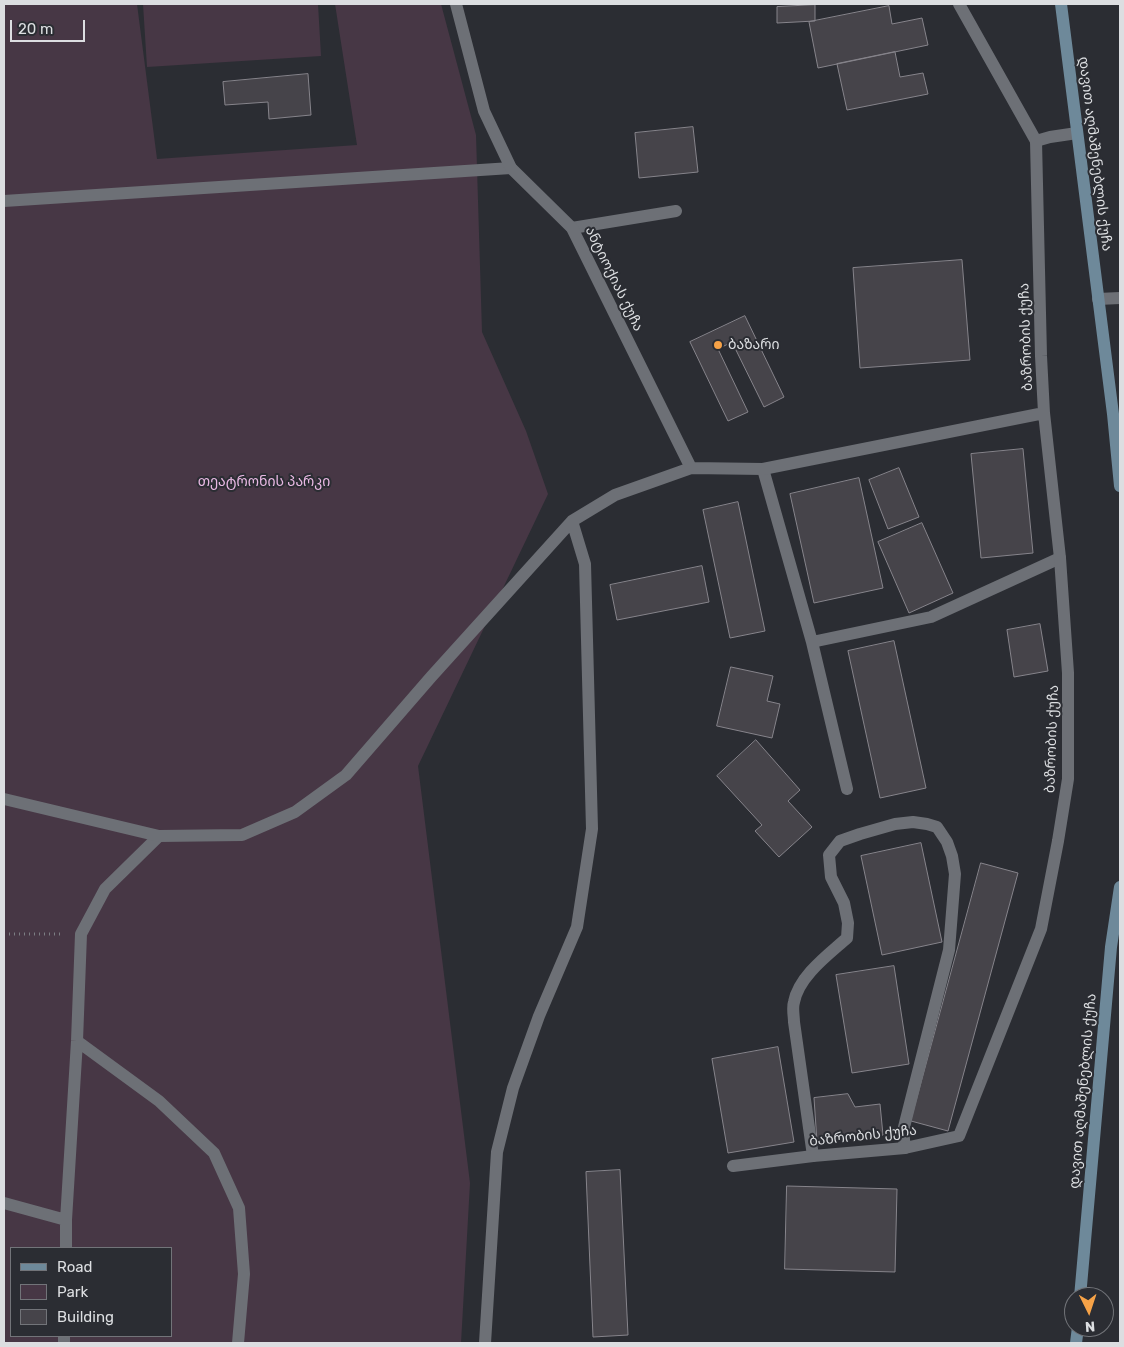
<!DOCTYPE html>
<meta charset="utf-8">
<style>
body{margin:0}
#map{position:relative;width:1124px;height:1347px;overflow:hidden;background:#2b2d33;font-family:Rubik,sans-serif}
canvas{display:block}
.frame{position:absolute;inset:0;border:5px solid #dcdee1;pointer-events:none}
.legend{position:absolute;left:10px;top:1247px;width:162px;height:90px;box-sizing:border-box;background:#2b2d33;border:1px solid #727479;margin:0;padding:6px 9px;list-style:none;font-size:15px;color:#dcdee1}
.legend li{display:flex;align-items:center;gap:10px;height:25px}
.legend b{width:25px;border:1px solid #727479}
.north{position:absolute;left:1064px;top:1287px;width:50px;height:50px;box-sizing:border-box;background:#2b2d33;border:1px solid #727479;border-radius:50%;rotate:176deg;font-size:14px;font-weight:700;line-height:20px;text-align:center;color:#dcdee1}
.north::after{content:'';display:block;margin:auto;width:18px;height:22px;background:#f6a247;clip-path:polygon(50% 0,100% 100%,50% 72%,0 100%)}
.scale{position:absolute;left:10px;top:20px;width:75px;height:22px;box-sizing:border-box;border:2px solid #dcdee1;border-top:0;padding-left:6px;font-size:15px;line-height:18px;white-space:nowrap;color:#dcdee1;-webkit-text-stroke:4px #2b2d33;paint-order:stroke}
</style>
<div id="map">
<canvas width="1124" height="1347"></canvas>
<div class="frame"></div>
<ul class="legend">
<li><b style="height:6px;background:#6e899a"></b>Road</li>
<li><b style="height:14px;background:#473745"></b>Park</li>
<li><b style="height:14px;background:#46444a"></b>Building</li>
</ul>
<div class="north">N</div>
<div class="scale">20 m</div>
</div>
<script>
const c = document.querySelector('canvas').getContext('2d');
c.lineJoin = 'round';
function paint(path, color) { c.fillStyle = color; c.fill(path, 'evenodd'); }
function trace(path, color, width, dash) { c.strokeStyle = color; c.lineWidth = width; c.lineCap = dash ? 'butt' : 'round'; c.setLineDash(dash || []); c.stroke(path); }
function write(font, color, halo, rows, align = 'center') {
  c.font = font + ' Rubik,"Noto Sans Georgian",sans-serif'; c.lineWidth = 4; c.setLineDash([]); c.textBaseline = 'middle'; c.strokeStyle = halo; c.fillStyle = color; for (const [text, x, y, turn = 0] of rows) {
    c.save(); c.translate(x, y); c.rotate((+turn || 0) * Math.PI / 180); c.textAlign = isNaN(turn) ? turn : align; if (halo) c.strokeText(text, 0, 0); c.fillText(text, 0, 0); c.restore();
  }
}
const green = new Path2D(`
 M4,4H137L157,159L357,145L335,4H441L476,135L482,332L526,431L548,494L418,766L470,1183L461,1343H4ZM11,1248H171V1336H11Z
 M143,4H318L321,56L147,67Z`);
const building = new Path2D(`
 M815,5V21L777,23V7Z
 M889,6L892,24L922,18L928,45L818,68L809,22Z
 M895,52L900,77L923,73L928,94L847,110L837,64Z
 M308,74L311,115L269,119L268,102L225,105L223,82Z
 M693,127L698,172L639,178L635,133Z
 M962,260L970,360L860,368L853,268Z
 M745,316L784,397L764,407L732,342L718,349L748,412L728,421L690,342Z
 M1023,449L1033,553L981,558L971,454Z
 M899,468L919,517L888,529L869,480Z
 M859,478L883,588L814,603L790,494Z
 M738,502L765,631L730,638L703,510Z
 M922,523L953,593L909,613L878,542Z
 M702,566L709,602L617,620L610,585Z
 M1040,624L1048,671L1014,677L1007,630Z
 M894,641L926,788L880,798L848,651Z
 M731,667L773,676L767,701L780,704L772,738L717,726Z
 M756,740L800,790L788,801L812,827L779,857L755,831L762,825L717,776Z
 M921,843L942,942L882,955L861,856Z
 M981,863L1018,873L948,1131L911,1121Z
 M894,966L909,1064L852,1073L836,975Z
 M778,1047L794,1142L728,1153L712,1059Z
 M848,1094L855,1107L880,1104L883,1135L817,1142L814,1098Z
 M620,1170L628,1335L593,1337L586,1172Z
 M787,1186L897,1189L895,1272L785,1269Z`);
const path = new Path2D(`
 M4,934H63`);
const lane = new Path2D(`
 M959,4L1036,141
 M4,201L511,168
 M572,228L676,211
 M763,469L812,642L847,789
 M812,642L931,617L1060,558
 M77,1041L159,1101L214,1153L239,1208L244,1274L238,1343
 M813,1156L794,1022C794,1016 792,1008 794,1002C799,976 828,955 847,938L848,923L844,903L831,877L829,855L840,841L860,834L895,824L913,822L927,824L937,827L947,842L952,856L955,874L949,950L903,1131L905,1148
 M4,1203L66,1220
 M66,1248V1220L77,1041L81,934L105,889L159,836
 M64,1343V1336`);
const street = new Path2D(`
 M456,4L484,111L511,168L572,228L691,468
 M1098,299L1120,298
 M4,799L159,836L242,835L295,812L346,775L431,677L572,521L615,495L691,468L763,469L1044,413
 M733,1166L813,1156L905,1148L959,1136L1041,929L1058,841L1068,779V673L1060,558L1044,413L1041,356L1036,141L1050,137L1077,133
 M485,1343L497,1152L513,1088L539,1016L577,927L592,829L585,564L572,521`);
const secondary = new Path2D(`
 M1061,4L1113,414L1120,486
 M1080,1297L1111,947L1120,887
 M1076,1343L1078,1327`);
const markers = [
 [718,345,5,"#f6a247"]
];
const streetNames = [
 ["დავით აღმაშენებლის ქუჩა",1095,154,83],
 ["ანტიოქიას ქუჩა",614,279,64],
 ["ბაზრობის ქუჩა",1026,337,-92],
 ["ბაზრობის ქუჩა",1052,739,-88],
 ["დავით აღმაშენებლის ქუჩა",1083,1091,-85],
 ["ბაზრობის ქუჩა",863,1136,-6]
];
const poiNames = [
 ["ბაზარი",728,345]
];
const parkNames = [
 ["თეატრონის პარკი",264,482]
];
paint(green, '#473745');
paint(building, '#46444a');
trace(building, '#86848b', 1);
trace(path, '#7b7d82', 3, [1, 4]);
trace(lane, '#6d7076', 12);
trace(street, '#6d7076', 12);
trace(secondary, '#6e899a', 12);
for (const [x, y, r, color] of markers) { const dot = new Path2D(); dot.arc(x, y, r, 0, 2 * Math.PI); c.fillStyle = color; c.fill(dot); trace(dot, '#2b2d33', 2); }
write('14px', '#dcdee1', '#2b2d33', streetNames);
write('14px', '#dcdee1', '#2b2d33', poiNames, 'left');
write('14px', '#e8b8e3', '#2b2d33', parkNames);
</script>
